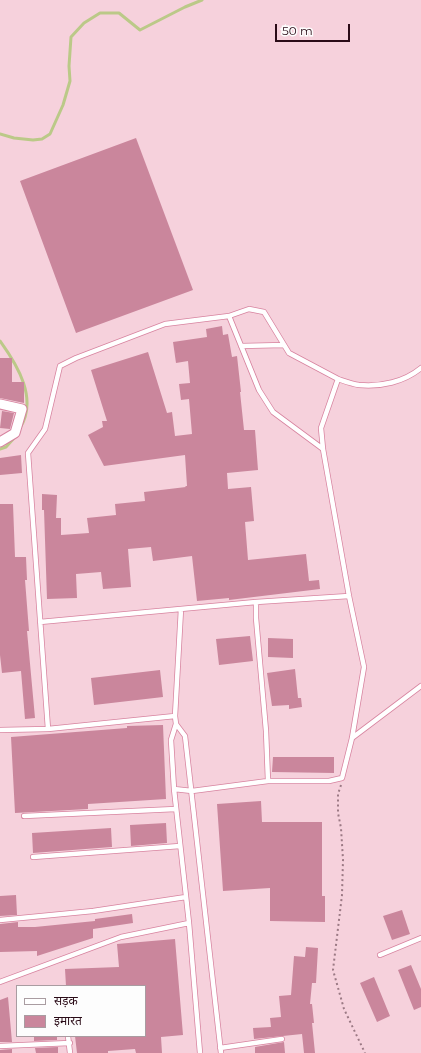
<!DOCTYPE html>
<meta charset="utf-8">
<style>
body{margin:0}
#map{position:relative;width:421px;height:1053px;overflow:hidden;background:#f6d1dc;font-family:Montserrat,"Noto Sans Devanagari",sans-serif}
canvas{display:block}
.legend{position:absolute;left:16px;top:985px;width:130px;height:52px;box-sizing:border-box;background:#fdfdfd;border:1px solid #a99ca1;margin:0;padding:5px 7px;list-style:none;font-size:12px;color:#2a0b17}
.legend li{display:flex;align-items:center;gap:8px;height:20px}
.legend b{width:20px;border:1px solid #a99ca1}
.scale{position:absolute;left:275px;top:24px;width:75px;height:18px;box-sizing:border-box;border:2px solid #2a0b17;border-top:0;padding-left:5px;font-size:12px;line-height:14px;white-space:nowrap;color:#2a0b17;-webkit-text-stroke:3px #fdfdfd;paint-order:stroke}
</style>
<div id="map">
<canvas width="421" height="1053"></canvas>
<ul class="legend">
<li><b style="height:5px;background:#fff"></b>सड़क</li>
<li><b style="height:11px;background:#ca869c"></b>इमारत</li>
</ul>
<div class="scale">50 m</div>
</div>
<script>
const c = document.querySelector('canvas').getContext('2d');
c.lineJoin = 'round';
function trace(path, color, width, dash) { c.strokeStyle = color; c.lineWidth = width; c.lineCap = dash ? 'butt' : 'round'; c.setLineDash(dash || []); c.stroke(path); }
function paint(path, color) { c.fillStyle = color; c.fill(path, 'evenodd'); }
const stream = new Path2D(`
 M0,134L14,138L33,140L42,139L50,134L63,105L70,81L69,66L71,37L84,23L100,13H119L140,30L185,7L202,0
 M0,341C18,366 38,399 20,428
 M0,449L6,447L15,437`);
const building = new Path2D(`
 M136,138L193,290L76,333L20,181Z
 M222,326L223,335L228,334L232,357L237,356L241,392H240L244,430H255L258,470L227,473L228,489L251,487L254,521L245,522L248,560L306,554L309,581L319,580L320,589L229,600V598L197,601L192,556L153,561L151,547L128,549L131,587L103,589L101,572L76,574L77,598L47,599L44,510H42V494L57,495L56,518H61V535L89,533L87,518L116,515L115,504L145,501L144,492L186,487L185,486H187L185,455L104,466L88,435L103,427L102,421H107L91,370L148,352L167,413L172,412L175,436L192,434L189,399L181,400L179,384L190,383L188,361L176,363L173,342L207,337L206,329Z
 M0,358H12V382H24V403L0,398Z
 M2,411L14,413L10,429L0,428Z
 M21,455L22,473L0,475V458Z
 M0,504H13L15,557H26L27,580H25L29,631H27L35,718L25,719L21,671L2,673L0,655Z
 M250,636L253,661L219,665L216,639Z
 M268,638L293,639V658L268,657Z
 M295,669L298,698H301L302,707L289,709V705L272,706L267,673Z
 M160,670L163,697L94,705L91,678Z
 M163,725L166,799L88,804V809L15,813L11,737L127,728V726Z
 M273,757H334V773L272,772Z
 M261,801L262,822H322V896H325V922L270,921V888L223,891L217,804Z
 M166,823L167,843L131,846L130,825Z
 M111,828L112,847L33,853L32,833Z
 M16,895L17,915L0,916V896Z
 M402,910L410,934L392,940L383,916Z
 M132,914L133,923L93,929V938L37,956V951L0,952V924L18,922V927H35L95,921V919Z
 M175,939L183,1035L161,1037L162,1053H136L135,1049L108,1051V1053H77L75,1036H145V986H66L65,969L119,967L117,944Z
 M306,947L318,948L316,983H312L310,1004H312L314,1023H312L315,1053H304L302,1034L254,1039L253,1028L271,1027L270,1018L281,1017L279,996L291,995L294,956L305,957Z
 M411,965L421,989V1007L414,1010L398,970Z
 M374,977L390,1016L377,1022L360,983Z
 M8,997L12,1042H0V1000Z
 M34,1036H57V1040L34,1041Z
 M284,1042L285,1053H255V1047Z
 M58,1047V1053H36L35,1048Z
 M12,1049V1053H0V1050Z`);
const path = new Path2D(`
 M341,785L338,794V813L341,828L343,860L342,895L333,970L344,1009L365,1053`);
const service = new Path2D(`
 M229,316L259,390L273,412L323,449
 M241,346L284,345
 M338,379C344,381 352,384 359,385C381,387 404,382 421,368
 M256,602V618L266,731L268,781
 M181,609L175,716L176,724L171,740L174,789L189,923L200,1053
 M40,622L256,602L349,596
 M176,724L185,736L221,1053
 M48,729L28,453L45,429L60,366L76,358L165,324L229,316L249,309L264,312L289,353L338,379L321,428L323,449L349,596L364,667L352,738L342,778L329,781H268L192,791L174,789
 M0,730L48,729L175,716
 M352,738L421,686
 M24,816L176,809
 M33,857L180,846
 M0,920L93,911L186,897
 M380,955L421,938
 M0,982L121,937L189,923
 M68,1036L70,1053
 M0,1046L70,1043
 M220,1048L282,1039`);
const minor = new Path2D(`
 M0,404L22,409L15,433L0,442`);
trace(stream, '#bbc988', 3);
paint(building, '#ca869c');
trace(service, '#d7839f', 6);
trace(minor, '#d7839f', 11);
trace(path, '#9b7984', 2, [2, 3]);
trace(service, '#fff', 4.5);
trace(minor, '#fff', 9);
</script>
